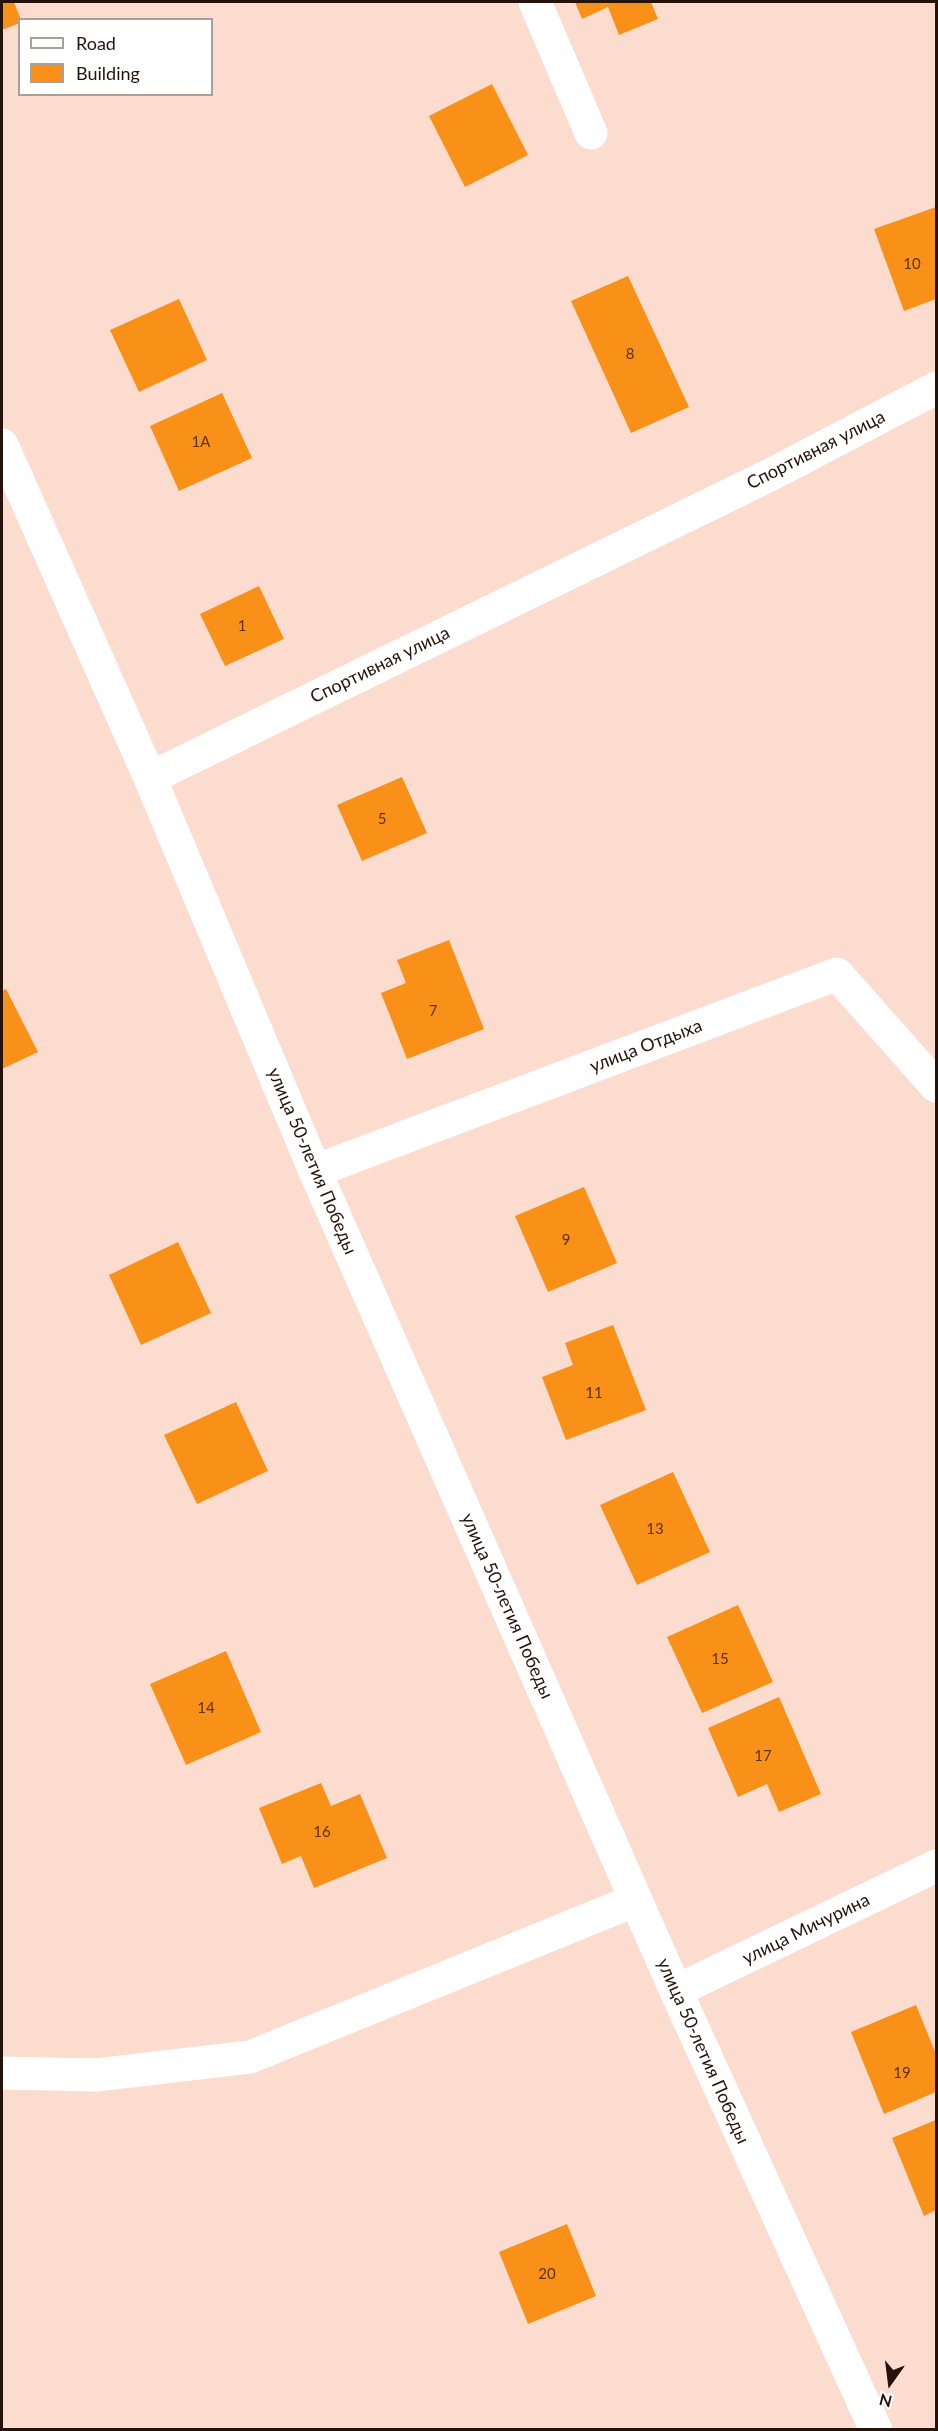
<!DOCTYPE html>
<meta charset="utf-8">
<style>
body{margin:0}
#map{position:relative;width:938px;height:2431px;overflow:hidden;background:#fddcd0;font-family:Lato,sans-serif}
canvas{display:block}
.frame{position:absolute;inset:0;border:3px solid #25120b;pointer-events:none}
.legend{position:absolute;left:18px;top:18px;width:195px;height:78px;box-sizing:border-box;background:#fff;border:2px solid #a8a09d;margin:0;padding:8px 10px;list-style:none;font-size:18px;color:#25120b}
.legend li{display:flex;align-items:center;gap:12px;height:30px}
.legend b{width:30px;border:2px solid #a8a09d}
.north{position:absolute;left:860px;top:2353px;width:60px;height:60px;-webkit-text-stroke:4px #fff;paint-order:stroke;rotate:194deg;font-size:16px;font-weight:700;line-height:24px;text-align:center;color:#25120b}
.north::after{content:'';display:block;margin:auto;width:21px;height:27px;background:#25120b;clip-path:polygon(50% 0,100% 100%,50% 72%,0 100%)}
</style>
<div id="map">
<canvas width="938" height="2431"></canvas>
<div class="frame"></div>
<ul class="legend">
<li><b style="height:8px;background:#fff"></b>Road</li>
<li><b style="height:16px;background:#f99119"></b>Building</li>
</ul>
<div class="north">N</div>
</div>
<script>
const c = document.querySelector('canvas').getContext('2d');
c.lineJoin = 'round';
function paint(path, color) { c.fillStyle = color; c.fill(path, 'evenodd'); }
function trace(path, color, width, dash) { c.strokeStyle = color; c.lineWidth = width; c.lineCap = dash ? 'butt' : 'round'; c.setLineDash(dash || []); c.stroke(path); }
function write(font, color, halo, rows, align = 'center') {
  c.font = font + ' Lato,sans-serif'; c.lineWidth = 4.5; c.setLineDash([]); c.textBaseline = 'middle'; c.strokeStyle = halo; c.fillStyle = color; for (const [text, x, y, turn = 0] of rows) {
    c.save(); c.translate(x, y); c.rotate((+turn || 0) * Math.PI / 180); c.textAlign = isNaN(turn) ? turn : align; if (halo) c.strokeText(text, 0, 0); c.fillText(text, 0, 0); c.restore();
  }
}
const building = new Path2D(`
 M2,2H14L21,20L20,23L2,30Z
 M575,2H651L658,19L619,35L608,7L582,19Z
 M492,84L528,155L465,187L429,116Z
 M936,207V299L904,311L874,229Z
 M628,276L689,407L631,433L571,301Z
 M179,299L207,360L139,392L110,330Z
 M222,393L252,458L179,491L150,426Z
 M259,586L284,639L225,666L200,614Z
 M402,777L427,833L362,861L337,805Z
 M449,940L484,1029L407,1059L381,993L406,983L397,960Z
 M6,989L38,1052L2,1069V991Z
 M584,1187L617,1263L548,1292L515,1216Z
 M178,1242L211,1313L141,1345L109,1275Z
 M613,1325L646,1410L566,1440L542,1377L573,1365L565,1343Z
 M236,1402L268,1471L197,1504L164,1435Z
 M673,1472L710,1552L637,1585L600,1505Z
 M738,1605L773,1682L702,1713L667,1637Z
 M226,1651L261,1732L186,1765L150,1684Z
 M779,1697L821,1794L779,1812L767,1784L738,1797L708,1728Z
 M321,1783L331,1806L360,1794L387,1858L314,1888L301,1856L282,1864L259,1808Z
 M916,2005L936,2054V2092L884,2114L851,2032Z
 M936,2120V2210L924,2216L892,2138Z
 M567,2224L596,2296L528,2324L499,2252Z`);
const minor = new Path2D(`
 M535,2L591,133
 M2,445L150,778L315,1171L676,1991L876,2430
 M150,778L772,474L936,388
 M315,1171L837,974L936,1086
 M676,1991L936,1866
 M2,2073L96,2075L250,2057L636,1900`);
const numberNames = [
 ["10",912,264],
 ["8",630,354],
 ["1А",201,442],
 ["1",242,626],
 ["5",382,819],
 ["7",433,1011],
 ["9",566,1240],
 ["11",594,1393],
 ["13",655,1529],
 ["15",720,1659],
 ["14",206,1708],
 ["17",763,1756],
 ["16",322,1832],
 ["19",902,2073],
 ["20",547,2274]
];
const streetNames = [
 ["Спортивная улица",816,450,-27],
 ["Спортивная улица",380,665,-26],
 ["улица Отдыха",646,1046,-21],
 ["улица 50-летия Победы",312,1161,67],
 ["улица 50-летия Победы",507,1606,66],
 ["улица Мичурина",806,1929,-26],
 ["улица 50-летия Победы",703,2051,66]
];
paint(building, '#f99119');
trace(minor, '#fff', 33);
write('15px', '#5a320e', null, numberNames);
write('18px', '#25120b', '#fff', streetNames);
</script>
